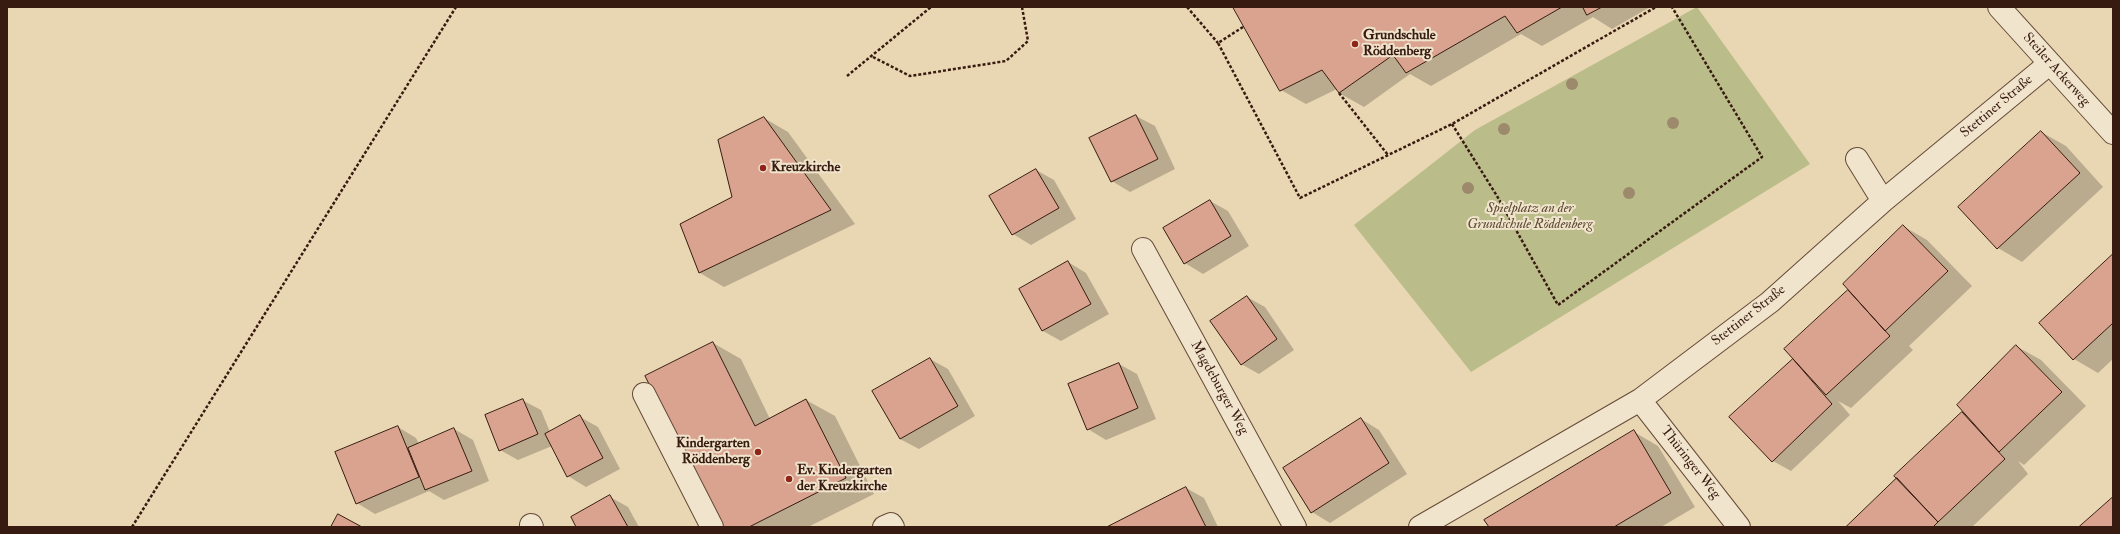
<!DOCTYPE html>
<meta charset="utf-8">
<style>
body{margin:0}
#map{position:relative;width:2120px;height:534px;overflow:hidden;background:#e9d6b2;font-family:"IM FELL Double Pica",serif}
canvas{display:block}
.frame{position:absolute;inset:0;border:8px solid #371b10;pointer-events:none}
</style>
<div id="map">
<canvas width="2120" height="534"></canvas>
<div class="frame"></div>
</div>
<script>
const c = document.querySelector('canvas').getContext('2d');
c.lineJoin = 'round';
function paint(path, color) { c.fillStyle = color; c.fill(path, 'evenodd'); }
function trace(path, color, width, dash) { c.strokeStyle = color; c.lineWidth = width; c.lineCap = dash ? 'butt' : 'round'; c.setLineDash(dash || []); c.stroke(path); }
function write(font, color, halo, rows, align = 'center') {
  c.font = font + ' "IM FELL Double Pica",serif'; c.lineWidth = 4; c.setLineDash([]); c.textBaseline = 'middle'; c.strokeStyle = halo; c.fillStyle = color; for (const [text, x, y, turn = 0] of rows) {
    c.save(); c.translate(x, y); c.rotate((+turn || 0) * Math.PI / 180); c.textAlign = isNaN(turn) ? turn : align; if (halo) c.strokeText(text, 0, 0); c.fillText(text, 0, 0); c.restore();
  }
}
const green = new Path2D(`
 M1697,7L1810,164L1471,372L1354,225L1475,130Z`);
const shadow = new Path2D(`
 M1234,7H1650L1612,29L1593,17L1542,46L1521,34L1431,86L1410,74L1364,107L1339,93L1337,89L1306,104L1281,90Z
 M1136,116L1155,126L1175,169L1130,192L1112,181L1090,138Z
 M764,118L788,132L855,224L724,287L700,273L681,224L733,197Z
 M2041,132L2066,146L2103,187L2022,262L1998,248L1960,207Z
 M1036,170L1054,180L1076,219L1031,245L1013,234Z
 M1210,201L1228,211L1249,246L1203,274L1185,263Z
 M1903,226L1927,240L1972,286L1909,346L1913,350L1851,408L1838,401L1850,415L1791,471L1773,461L1793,360L1797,362L1785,349L1850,290Z
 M2113,256V359L2098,373L2074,359Z
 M1068,262L1086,273L1109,314L1061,341L1043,331Z
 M1247,297L1265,307L1294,350L1259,374L1241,364Z
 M713,343L741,359L770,419L806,400L835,416L874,494L808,527H722Z
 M2016,346L2041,360L2086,406L2024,465L2018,461L2028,474L1972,527H1847L1962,413L1969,417Z
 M930,359L948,369L975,416L919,449L900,439Z
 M1119,364L1137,374L1156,419L1106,440L1088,429Z
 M522,400L541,410L550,432L580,417L598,427L620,469L586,487L568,476L552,446L518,460L500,450Z
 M1361,419L1379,430L1407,474L1330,523L1312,512Z
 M398,427L416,438L419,444L454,429L473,440L489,481L444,500L429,491L375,514L357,503Z
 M1634,432L1658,446L1695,507L1661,527H1490Z
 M1186,488L1204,498L1218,527H1109Z
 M610,497L628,507L639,527H577Z`);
const building = new Path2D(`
 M1233,7H1562L1517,33L1505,16L1406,73L1393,55L1339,93L1322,70L1280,91Z
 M1583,7H1602L1587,15Z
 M1136,115L1158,159L1111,182L1089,138Z
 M764,117L831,210L699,273L680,224L732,197L718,140Z
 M2041,131L2080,173L1997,249L1958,207Z
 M1036,169L1059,208L1012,235L989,196Z
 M1210,200L1231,236L1184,264L1163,228Z
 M1903,225L1948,271L1885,331L1843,284Z
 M2113,254V323L2073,360L2039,323Z
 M1068,261L1091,304L1042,331L1019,289Z
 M1848,290L1890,336L1826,395L1784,349Z
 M1247,296L1277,339L1241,365L1210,321Z
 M713,342L755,426L806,399L846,478L749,527H721L645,376Z
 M2016,345L2062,392L1999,452L1957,405Z
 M930,358L958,406L900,439L872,391Z
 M1793,359L1832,404L1772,462L1729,417Z
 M1119,363L1138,408L1087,430L1068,384Z
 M523,399L538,434L499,451L485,415Z
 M1962,412L2005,459L1938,522L1894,476Z
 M580,415L603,458L567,477L545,434Z
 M1361,418L1389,463L1311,513L1283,468Z
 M398,426L419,477L356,504L335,452Z
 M454,428L472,471L425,490L408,448Z
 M1634,430L1671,493L1614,527H1489L1484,520Z
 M1897,478L1938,522L1933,527H1846Z
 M1186,487L1206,527H1107Z
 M610,495L628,527H576L571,517Z
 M2113,497V527H2079Z
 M338,514L362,527H331Z`);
const path = new Path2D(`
 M1187,7L1218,43
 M1243,27L1218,43L1300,198L1452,124L1656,7
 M873,57L910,76L1006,61L1028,41L1022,7
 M847,76L931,7
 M1339,93L1388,155
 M1452,124L1497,196L1558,305L1762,157L1672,7
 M132,527L456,7`);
const minor = new Path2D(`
 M1999,7L2113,133
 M1857,159L1883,201
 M1143,249L1295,527
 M644,394L712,527
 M1640,400L1739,527
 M531,525L532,527
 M884,527L891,524L893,527
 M1420,527L1640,400L1770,302L1883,201L2049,64`);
const trees = [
 [1572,84],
 [1673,123],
 [1504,129],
 [1468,188],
 [1629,193]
];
const markers = [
 [1355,44,4,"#8f2418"],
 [763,168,4,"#8f2418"],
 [758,452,4,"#8f2418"],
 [789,479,4,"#8f2418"]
];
const poiNames = [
 ["Grundschule",1363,36],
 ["Röddenberg",1363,52],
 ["Kreuzkirche",771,168],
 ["Kindergarten",750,444,"right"],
 ["Röddenberg",750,460,"right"],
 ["Ev. Kindergarten",797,471],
 ["der Kreuzkirche",797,487]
];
const streetNames = [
 ["Steiler Ackerweg",2056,70,48],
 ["Stettiner Straße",1997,107,-40],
 ["Stettiner Straße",1749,316,-38],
 ["Magdeburger Weg",1219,388,61],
 ["Thüringer Weg",1690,463,52]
];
const parkNames = [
 ["Spielplatz an der",1530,209],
 ["Grundschule Röddenberg",1530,225]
];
paint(green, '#babd89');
paint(shadow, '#0003');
paint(building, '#d9a390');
trace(building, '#371b10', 1);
trace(minor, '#644a38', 24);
trace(path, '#371b10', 2.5, [3, 2]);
trace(minor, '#f1e4cd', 22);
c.fillStyle = '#9d8a6d';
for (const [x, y] of trees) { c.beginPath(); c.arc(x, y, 6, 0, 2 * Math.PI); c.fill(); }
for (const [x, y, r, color] of markers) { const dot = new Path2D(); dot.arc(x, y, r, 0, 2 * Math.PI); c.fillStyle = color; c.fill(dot); trace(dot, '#f1e4cd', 1.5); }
write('bold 14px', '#371b10', '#f1e4cd', poiNames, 'left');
write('14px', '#371b10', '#f1e4cd', streetNames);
write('italic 14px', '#5e4c34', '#f1e4cd', parkNames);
</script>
